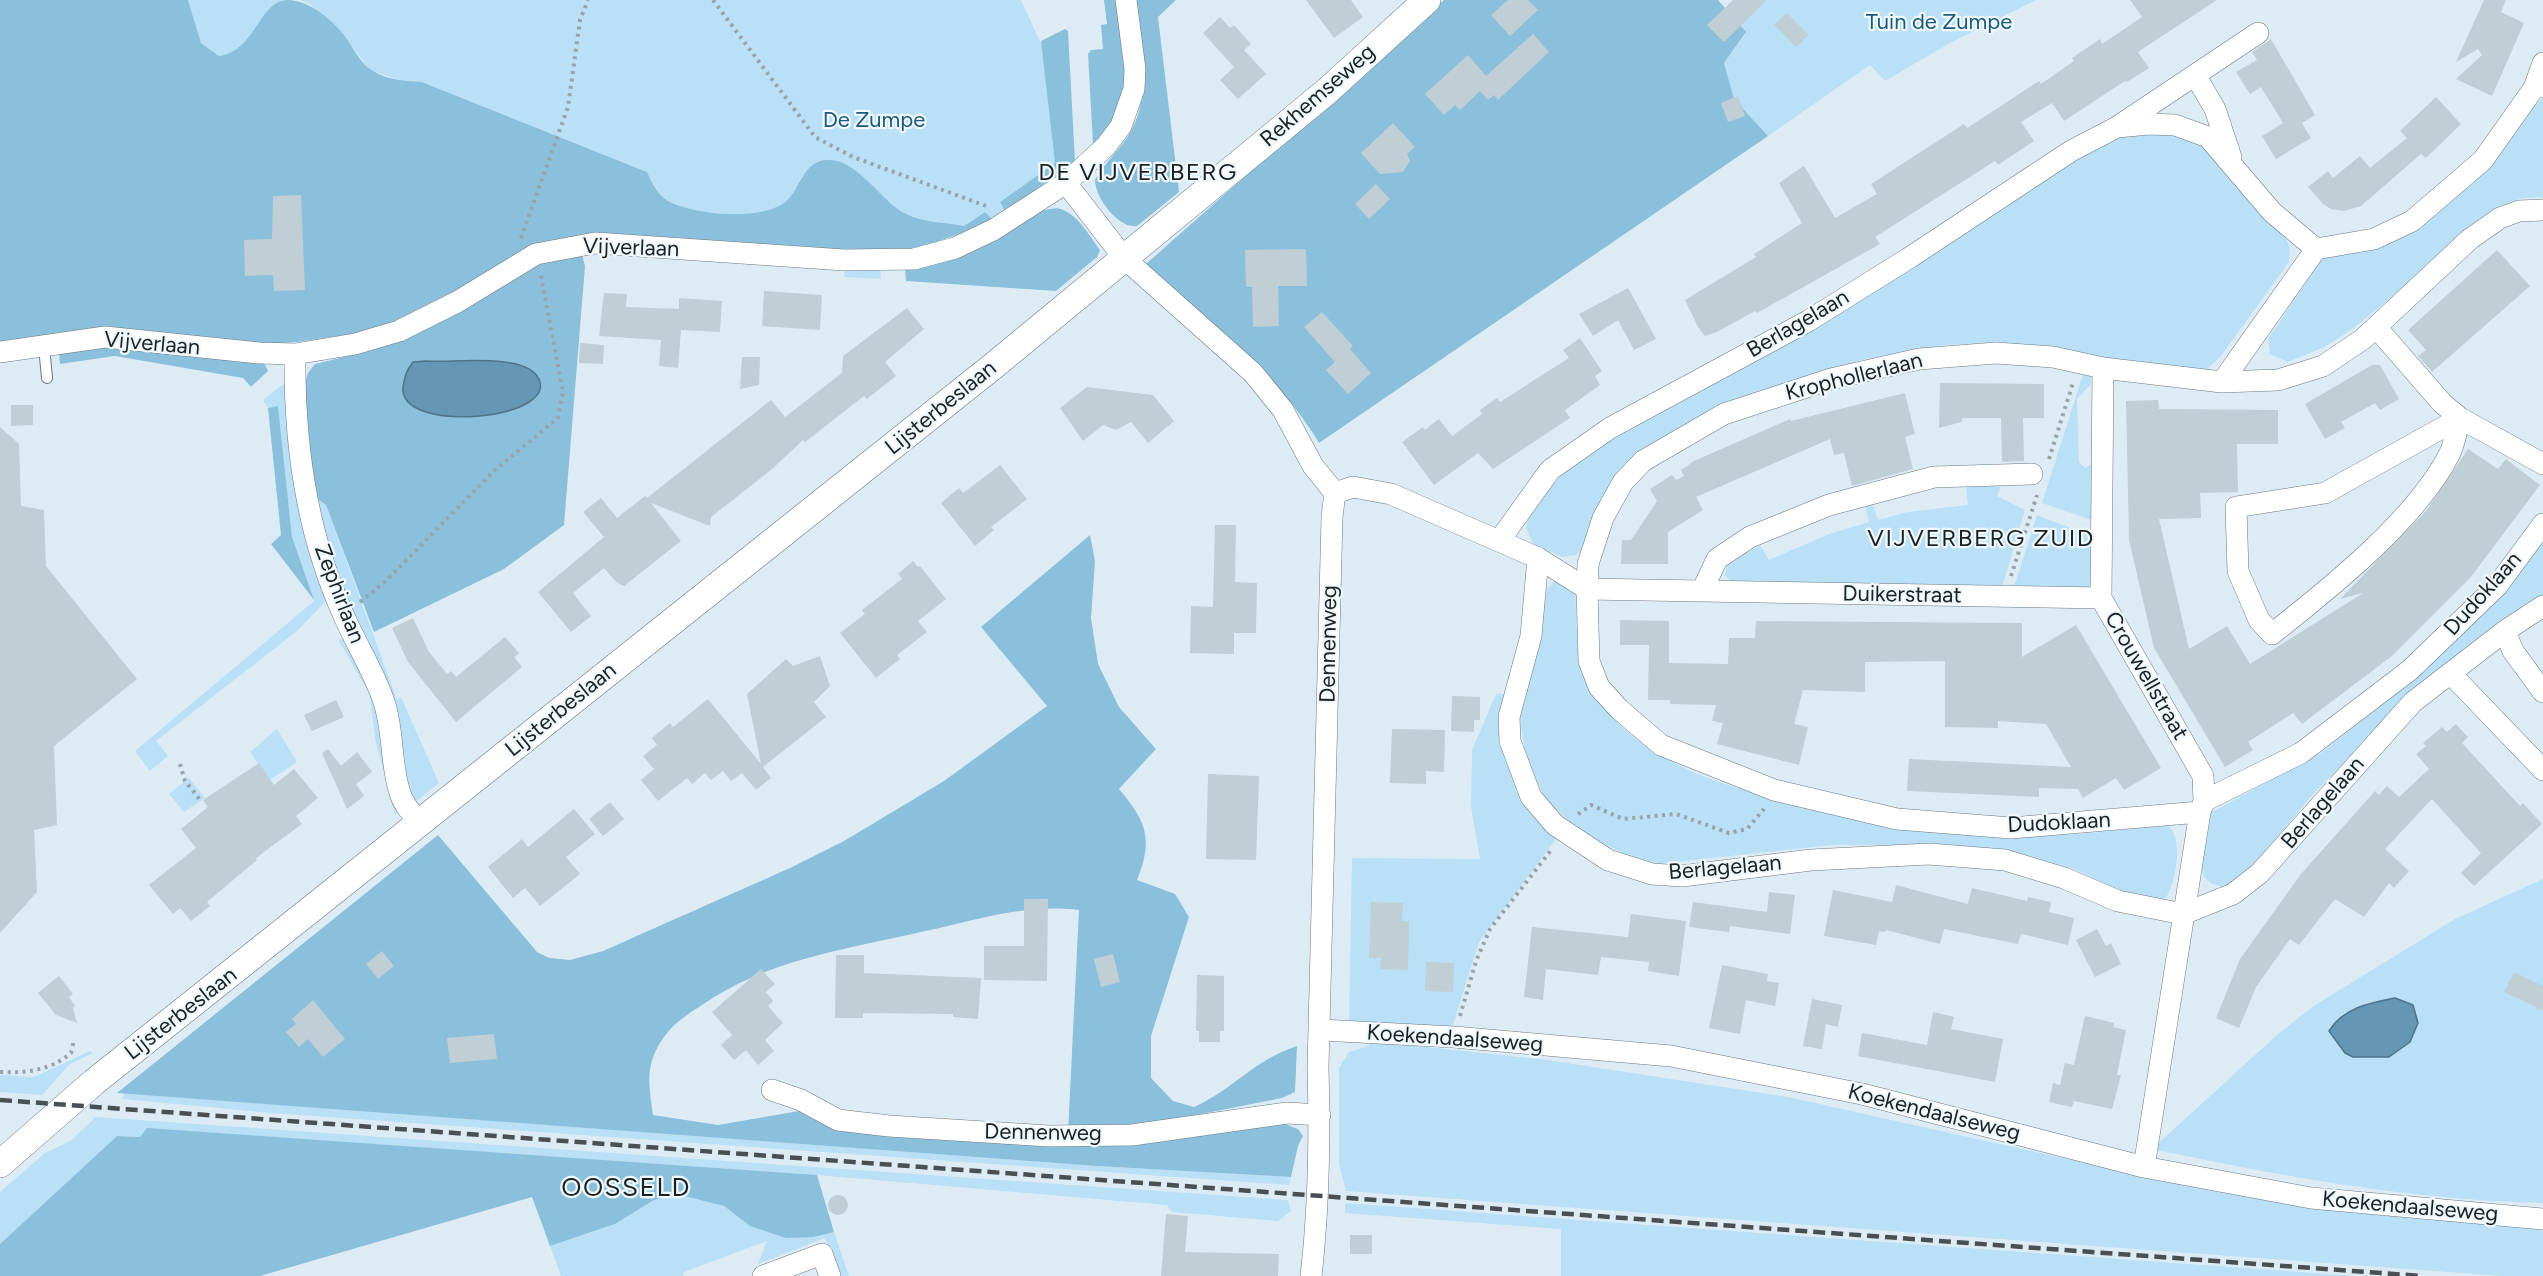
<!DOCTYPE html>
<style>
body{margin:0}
canvas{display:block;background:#ddecf4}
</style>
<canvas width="2543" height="1276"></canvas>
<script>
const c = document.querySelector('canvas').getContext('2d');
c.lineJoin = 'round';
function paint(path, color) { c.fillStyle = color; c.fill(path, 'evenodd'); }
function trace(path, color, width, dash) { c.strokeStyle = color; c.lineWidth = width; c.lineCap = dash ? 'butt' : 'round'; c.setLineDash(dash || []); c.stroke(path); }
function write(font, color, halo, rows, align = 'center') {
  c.font = font + ' Figtree,sans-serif'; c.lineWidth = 4.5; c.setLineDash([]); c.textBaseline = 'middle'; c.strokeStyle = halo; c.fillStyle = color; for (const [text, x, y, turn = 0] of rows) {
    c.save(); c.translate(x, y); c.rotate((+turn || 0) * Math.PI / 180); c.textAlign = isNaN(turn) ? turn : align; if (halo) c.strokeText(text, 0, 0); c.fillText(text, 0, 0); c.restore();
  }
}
const green = new Path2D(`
 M188,0H284C257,14 253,52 219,56L201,43Z
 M300,0H1021L1042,46L1055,163L1000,202L1005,211L992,219L985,212L957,231L724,235L666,200L653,187L647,172L422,82L402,81L370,70L346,38L310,4Z
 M1750,0H2036L1950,43L1885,81L1870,65L1768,136L1734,99L1724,63L1746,33L1732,14Z
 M2543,98V198C2487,191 2439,259 2400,290C2376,310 2350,333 2322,348C2311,353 2299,357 2288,362L2270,354L2268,339L2321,260L2329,254L2389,239Z
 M2140,130L2173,133L2207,148L2282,232L2290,247L2289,262L2221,356L2207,369L2185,370L2001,342L1944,345L1865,359L1785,383L1685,425L1640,452L1587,544L1576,555L1563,557L1534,545L1526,528L1529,515L1544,495L1563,473L1601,446L1770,353L2111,138Z
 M845,269L880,270L881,279L844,277Z
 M2085,368L2091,377V384L2077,399L2079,462L2085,468L2094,462L2095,521L2042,503Z
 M283,384L287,385L326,601L297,631L156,741L168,756L150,771L135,751L314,601L292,537L278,407L268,408L263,400Z
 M2001,485L1997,496L2025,510L2002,587L1732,582L1725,575L1727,565L1760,545L1769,560L1829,534L1869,522L1865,504L1872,502L1878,520L1908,512L1968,505L1966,486Z
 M312,495L326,505L397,700L401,697L439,783L418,800H413L363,632L340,581Z
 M2037,515L2096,538L2094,588L2014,587Z
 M2543,538V595C2467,653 2395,712 2327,780C2292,814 2267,858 2227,887C2219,886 2211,885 2205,878C2197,867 2206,824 2212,812L2321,753L2374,711Z
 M1555,581L1575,592C1578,627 1574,667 1596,697C1665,794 1802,802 1908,817C1949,823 1993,833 2034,835C2059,835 2086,834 2111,831C2126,829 2150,819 2164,824C2186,832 2176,883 2166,898L2155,900L2131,897L2074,869L2030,856L1985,848L1898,845H1831L1658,864L1623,853L1583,834L1546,800L1527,762L1520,720L1546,589Z
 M343,638L372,693L402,809L395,815L375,738L370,695L339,641Z
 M1496,694H1505L1501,718L1559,835L1479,942L1451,1031L1349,1024L1352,858L1480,859L1471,807L1472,750Z
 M277,729L297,762L270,780L250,752Z
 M189,778L205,798L184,812L169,794Z
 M2543,879V1203C2410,1200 2281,1176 2152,1149L2277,1035L2312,1007L2455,919Z
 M1370,1041L1548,1060L1788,1097L2207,1190L2279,1201L2543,1225V1276H2502L1346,1191L1339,1164V1068L1349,1052L1370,1045Z
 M90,1051L93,1053L70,1064L42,1095L0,1092V1075L34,1077Z
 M124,1093L1097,1166L1291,1177L1289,1185L271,1113L123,1099Z
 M96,1117L1288,1200L1291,1211L1278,1221L1172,1212L1167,1205L817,1175L516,1154L117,1136L0,1244V1192L45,1153L70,1141Z
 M680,1195L724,1206L750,1226L814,1237L834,1232L849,1276H840L825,1238L758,1264L767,1241L684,1272L683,1276H561L550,1246L615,1224L654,1200Z
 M1345,1203L2355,1276H1561V1229L1345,1213Z`);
const forest = new Path2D(`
 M0,0H188L201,43L219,56C256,51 258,2 287,0C310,0 334,21 347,39C354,49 361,64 373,71C388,80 405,81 422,82L647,172C652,183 657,194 668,201C694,215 759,221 784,203C801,191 802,160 828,160C858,159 881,202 906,214C924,223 944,222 964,226L985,212L992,219C954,238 918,250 876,254L602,237L371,331L297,342L262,344H0Z
 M1104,0H1118C1127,60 1140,95 1093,144L1088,54L1091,50L1103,49L1101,25L1107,24Z
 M1134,0H1176L1158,17L1179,192L1137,226C1118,229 1095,197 1095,180C1105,162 1121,149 1131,131C1153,92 1139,43 1134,0Z
 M1444,0H1718L1746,32L1724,63L1734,99L1768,136L1319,443C1279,374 1207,324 1148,273L1146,264Z
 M1065,29L1068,31L1075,162L1005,211L1000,202L1055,163L1041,41Z
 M1057,208C1078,213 1088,234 1100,250L1097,257L1056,291L906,281L905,269L1000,237L1044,210Z
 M582,255L585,266L564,525L504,569L374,632L326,505L312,495L301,394L308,373L315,364L373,350L413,335L544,259Z
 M101,345L264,363L268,371L251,387L243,378L115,356L60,364L59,354Z
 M278,406L292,537L314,600L271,544L281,535L268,408Z
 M1090,535L1095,561L1091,618L1098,664L1119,707L1156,749L1119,789C1146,821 1154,839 1137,880L1175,894L1189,917L1151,1036V1078L1173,1101L1194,1107C1234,1089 1252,1061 1297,1046L1295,1092L1282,1098L1176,1119L1068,1133L1079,910C1025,903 973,921 921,932C846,949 767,960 702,1005C688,1014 674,1023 664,1037C644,1065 649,1084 653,1115L718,1125L805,1110L872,1133L992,1143L1091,1144L1277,1121L1298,1129L1303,1136L1298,1146L1291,1177L1097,1166L117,1093L438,835L537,952L549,958L570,960L603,951L790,868L844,841L944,781L1047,706L981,627Z
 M147,1128L817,1175L834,1232L814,1237L786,1238L750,1226L724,1206L680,1195L654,1200L615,1224L550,1246L532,1197L260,1276H0V1244L117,1136L140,1137Z`);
const water = new Path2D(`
 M426,361C452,363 522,353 537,376C567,419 398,436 403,387C405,376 406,371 413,362Z
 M2395,998L2413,1005L2418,1023L2410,1042L2389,1057H2353L2345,1053L2329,1031C2343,1008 2369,1003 2395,998Z`);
const building = new Path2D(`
 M1306,0H1351L1363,17L1334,38Z
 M1508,0H1528L1538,10L1510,36L1491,15Z
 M1733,0H1767L1724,42L1707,25Z
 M2130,0H2217L2138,52L2149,68L2127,82L2125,81L2064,121L2052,103L2021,122L2034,141L1998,165L1995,161L1875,237L1880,244L1757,313L1755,311L1717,332L1705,336L1698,327L1685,300L1756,257L1754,254L1802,223L1779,183L1804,166L1835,218L1877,194L1871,184L1964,124L1967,128L2039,81L2041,84L2074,61L2072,58L2100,39L2102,44L2142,17Z
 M2484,0H2506L2501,12L2524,23L2492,96L2456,79L2482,55L2478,49L2456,62Z
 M1787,13L1809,35L1796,47L1774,25Z
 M1220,17L1230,28L1234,25L1251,44L1244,50L1266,74L1238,99L1220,80L1234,67L1203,33Z
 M1533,34L1549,52L1498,100L1494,95L1488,100L1480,91L1460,110L1455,105L1444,115L1425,94L1468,55L1486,76Z
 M2271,39L2315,115L2302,123L2311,138L2276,159L2262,136L2283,123L2261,87L2250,94L2236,72L2257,60L2252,52Z
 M1738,96L1745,116L1728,122L1721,103Z
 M2436,97L2461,124L2426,158L2421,154L2361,206L2344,211L2331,209L2323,204L2308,187L2328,171L2333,178L2360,156L2370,168L2407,138L2400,131Z
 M1393,123L1415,147L1407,154L1410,161L1403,172L1380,174L1361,153Z
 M1376,184L1390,199L1369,219L1355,204Z
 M301,195L305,290L274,291L273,275L245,276L244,240L272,239L273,196Z
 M1306,249L1307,286H1278L1279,326L1253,327L1252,287H1246L1245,250Z
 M2497,250L2530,286L2432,372L2418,356L2426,350L2408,330Z
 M1628,288L1656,339L1634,350L1618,320L1593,336L1579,314Z
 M764,291L822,295L820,330L762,326Z
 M604,293L627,294L626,307L679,309V298L722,301L720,332L681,330L678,368L659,366L661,340L599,336Z
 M907,308L924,329L885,362L896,376L867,399L864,396L805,442L803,440L771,470L711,517L710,526L651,503L681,541L624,586L617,583L604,568L573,593L591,616L571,632L538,592L604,537L583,512L601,498L617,518L645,496L647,498L771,400L785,417L842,373L843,356Z
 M1322,312L1353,346L1350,349L1371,373L1348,394L1326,370L1335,362L1304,327Z
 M1580,338L1602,371L1595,376L1600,385L1565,410L1570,418L1493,469L1478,453L1434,485L1402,442L1423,427L1425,430L1439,419L1452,436L1482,414L1480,410L1497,398L1500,402L1569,358L1563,350Z
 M580,343L604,345L603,364L579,363Z
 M742,357H760L759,385L740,389Z
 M2372,365H2380L2399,399L2380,410L2375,403L2341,422L2345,428L2325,439L2305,404Z
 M1940,383L2044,384V418H2023L2024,461L2002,462L2001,418H1962V422L1939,428Z
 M1087,387L1153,395L1174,421L1148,443L1131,422L1116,430L1103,425L1083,441L1060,408Z
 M1905,393L1915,434L1905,437L1913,469L1852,486L1844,453L1834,455L1830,439L1696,497L1703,510L1668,532V564H1621L1622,540H1631L1657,501L1650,489L1672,475L1676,480L1684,476L1681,470L1694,461L1790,419L1791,421Z
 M2158,400L2159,409L2278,410V444H2237L2238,492L2200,493L2201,518L2159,519L2189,649L2227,626L2250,664L2363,593L2340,599L2426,511L2468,449L2498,469L2506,459L2540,485L2470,578L2392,656L2302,724L2293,713L2248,742L2253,750L2225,767L2154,648L2129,540L2126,401Z
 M11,405H33V425L11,426Z
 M0,427L19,444L21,506L44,510L46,566L137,679L54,746L57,825L34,830L37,892L0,933Z
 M1000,465L1027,499L991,527L994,530L975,546L941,503L959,488L963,493Z
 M1215,525H1236L1235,582L1257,583L1256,633H1234V654L1190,653L1191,606L1213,607Z
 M913,561L918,567L920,566L946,599L918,621L927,632L897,655L900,659L876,678L840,633L865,614L862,610L902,579L898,574Z
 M413,618L429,652L447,674L451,671L456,677L505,637L519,653L514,657L522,667L456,722L408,662L392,628Z
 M1620,620L1669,621V663L1728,664L1729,638H1755L1756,621L2022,623V657L2076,625L2161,768L2124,790L2116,778L2083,798L2078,789L2039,788V797L1907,791L1909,759L2071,767L2046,724L1998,721V728L1945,727V661L1865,662V692L1803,690L1794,724L1808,727L1799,765L1717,744L1723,723L1712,721L1716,705L1670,704V700H1648L1649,645H1620Z
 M820,656L830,686L814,702L826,717L763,767L771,778L756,790L742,773L731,781L723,771L711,780L705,773L692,784L687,778L658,801L641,780L654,769L643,756L657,745L652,738L670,723L673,727L708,699L761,764L747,694L786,659L793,666Z
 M1452,696L1480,697V720H1474V732L1451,731Z
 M336,700L344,717L312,731L304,715Z
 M2456,724L2468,737L2462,743L2520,806L2523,803L2542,824L2474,886L2461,873L2481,853L2432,799L2385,849L2409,871L2394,888L2389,883L2364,917L2335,899L2299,945L2290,939L2256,987L2239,1028L2216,1018L2240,959L2301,874L2375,791L2379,795L2387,786L2399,797L2429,769L2416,754L2426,746L2423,743L2442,727L2447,732Z
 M1392,729L1445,730L1444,772L1426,771V784L1390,783Z
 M328,749L341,766L357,752L372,772L356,784L364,796L347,809L322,753Z
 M259,763L274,785L294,769L318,798L296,816L302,824L256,858L257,860L207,902L210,906L191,921L180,908L173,914L149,885L196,848L181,829L208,807L203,800Z
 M1208,774L1259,776L1256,860L1206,859Z
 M610,802L624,819L603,836L589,819Z
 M574,809L595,834L566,857L580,874L540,906L525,888L513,898L488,867L522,839L528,847Z
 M1896,885L1968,904L1972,888L2027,901L2028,897L2051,902L2049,912L2074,918L2068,945L2021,934L2018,944L1944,929L1940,944L1886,930L1885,932L1879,931L1876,945L1824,936L1833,890L1892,902Z
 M1769,892L1795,895L1790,934L1730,926L1729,932L1689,927L1693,902L1767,912Z
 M1024,899H1048L1047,981L984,980V946H1024Z
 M1371,902L1403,903L1402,921H1409L1408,970L1380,969L1381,958H1369Z
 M1631,914L1686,921L1679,976L1648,971L1649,962L1601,957L1598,975L1546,969L1543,1000L1524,997L1532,927L1628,937Z
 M2097,929L2106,946L2111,943L2121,964L2095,977L2076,940Z
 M382,951L394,966L378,979L366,964Z
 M1113,954L1120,982L1101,987L1094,959Z
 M836,955H864V973L981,978L978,1019L953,1017V1014L863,1013V1018H835Z
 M1426,962L1454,963L1453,992L1425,991Z
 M1722,965L1768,974L1767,981L1779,983L1775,1006L1746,1000L1740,1034L1709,1028Z
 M761,969L775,984L766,992L773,1001L768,1006L783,1023L765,1040L774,1051L758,1065L746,1050L734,1060L721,1045L732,1035L712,1012Z
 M2514,972L2543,986V1010L2504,992Z
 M1197,975L1224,976V1031H1220V1042H1199V1031H1196Z
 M59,976L73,994L69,997L75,1006L73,1008L77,1023L56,1015L38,993Z
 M1812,999L1842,1005L1838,1027L1826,1024L1822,1049L1803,1046Z
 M313,1000L345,1039L323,1057L308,1039L299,1047L286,1032L296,1024L292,1019Z
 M1933,1012L1954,1017L1951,1029L2003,1039L1995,1082L1858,1056L1862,1033L1927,1045Z
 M2085,1016L2114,1023L2113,1027L2126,1030L2117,1075H2121L2112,1109L2074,1101L2072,1107L2049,1102L2053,1083L2060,1085L2065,1063L2074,1065Z
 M494,1034L497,1059L450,1063L447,1038Z
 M828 1205a10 10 0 1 1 20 0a10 10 0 1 1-20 0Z
 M1166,1214L1188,1216L1185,1252L1279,1254L1278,1276H1161Z
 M1350,1235H1372V1254H1350Z`);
const path = new Path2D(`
 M713,0L815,137L853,157L989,207
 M521,238L568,107L580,20L588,0
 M2049,459L2073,383
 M2011,576L2037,495
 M360,602L386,581L494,471L558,418L563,392L541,276
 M180,764L185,781L201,801
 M1578,814L1591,805L1623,819L1676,814L1729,833L1747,829L1764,809
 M1460,1016L1476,961L1490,929L1552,849
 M0,1072C27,1073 49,1071 71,1053L74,1040`);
const service = new Path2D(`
 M44,346L47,378`);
const minor = new Path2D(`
 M2195,75L2215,109L2231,157
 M2534,88L2543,63
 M2120,125L2258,33
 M1066,183L1124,258L1253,373L1283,410L1313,466L1335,493L1332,517L1318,1067C1320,1136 1319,1207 1311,1276
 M2316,249L2222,382L2278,380L2323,366L2363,339L2470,239L2500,218L2519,211L2543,210
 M2376,327L2442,403L2460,418L2543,464
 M0,352L105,337L259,353L295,354L355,344L399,331L457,302L536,254L595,243L844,260L914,259L955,248L993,230L1066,183L1106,146L1121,126L1134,89L1135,69L1126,0
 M295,354C294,443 307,535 344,616C356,644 373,670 383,699C394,729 390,763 400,793C403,805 413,814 420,823
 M2103,368L2101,598L2203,776L2204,801
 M2222,382L2103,368L2053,357L1996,353L1919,359L1831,379L1724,414L1643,461L1623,482L1603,518L1588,564L1587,589L1589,661L1599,687L1619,709L1661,745L1774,790L1897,819L2011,828L2200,812L2204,801L2301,753L2410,670L2497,586L2543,524
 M2460,418C2457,429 2455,442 2450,453C2417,519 2329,589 2272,634L2259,620L2238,571L2236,507L2325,493Z
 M1335,493L1353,487L1391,494L1538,558L1587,589L2101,598
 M1499,541L1550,470L1610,428L1808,321L1909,258L2071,151L2117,127L2149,124L2175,125L2208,137L2272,212L2316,249L2374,239L2412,221L2483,160L2534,88L2543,86
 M1538,558L1531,636L1509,717L1510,741L1531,797L1555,825L1608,860L1652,874L1682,876L1811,860L1929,854L2005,860L2064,878L2118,901L2183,914L2233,894L2260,873L2413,702L2505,631L2543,606
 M1702,591L1717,559L1750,537L1829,505L1934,477L2032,474
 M2505,631L2513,651L2543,692
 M2451,674L2543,770
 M1321,1030L1454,1037L1671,1056L1862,1094L2144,1167L2311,1198L2543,1219
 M772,1090L801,1100L838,1120L889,1126L1049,1136L1132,1135L1287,1113L1320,1115
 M2144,1167L2200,812
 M763,1276L822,1254L830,1276`);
const tertiary = new Path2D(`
 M0,1164L94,1082L992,367L1326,92L1427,0`);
const rail = new Path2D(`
 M0,1100L2422,1276`);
const parkNames = [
 ["Tuin de Zumpe",1939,23],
 ["De Zumpe",874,121]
];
const streetNames = [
 ["Rekhemseweg",1318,96,-41],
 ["Vijverlaan",631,248,2],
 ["Berlagelaan",1798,324,-30],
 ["Vijverlaan",152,344,5],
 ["Krophollerlaan",1854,377,-14],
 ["Lijsterbeslaan",941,408,-39],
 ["Zephirlaan",339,594,69],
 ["Dudoklaan",2483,594,-48],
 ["Duikerstraat",1902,595,1],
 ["Dennenweg",1329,644,-89],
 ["Crouwellstraat",2146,676,60],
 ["Lijsterbeslaan",561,710,-39],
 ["Berlagelaan",2323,803,-49],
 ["Dudoklaan",2059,823,-3],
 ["Berlagelaan",1725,868,-5],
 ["Lijsterbeslaan",181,1014,-38],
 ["Koekendaalseweg",1455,1039,4],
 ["Koekendaalseweg",1934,1113,14],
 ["Dennenweg",1043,1133,1],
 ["Koekendaalseweg",2410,1207,5]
];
const neighbourhoodNames = [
 ["DE VIJVERBERG",1138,173],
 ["VIJVERBERG ZUID",1981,539]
];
const quarterNames = [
 ["OOSSELD",626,1188]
];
paint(green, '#b9e0f7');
paint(forest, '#8bc0dd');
paint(water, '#6497b3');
trace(water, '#4e7488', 1.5);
paint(building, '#c0ced6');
trace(service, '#6b777f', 12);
trace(minor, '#6b777f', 22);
trace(tertiary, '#6b777f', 28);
trace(path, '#98a4aa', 4, [3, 4.5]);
trace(service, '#fff', 10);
trace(minor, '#fff', 21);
trace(tertiary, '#fff', 27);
trace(rail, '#495054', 4.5, [12, 6]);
write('22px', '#1b5a78', '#eff8fd', parkNames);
write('22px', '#1c2124', '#eff8fd', streetNames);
c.letterSpacing = '1.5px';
write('24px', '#1c2124', '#eff8fd', neighbourhoodNames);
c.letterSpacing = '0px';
c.letterSpacing = '1.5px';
write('26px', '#1c2124', '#eff8fd', quarterNames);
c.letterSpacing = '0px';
</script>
